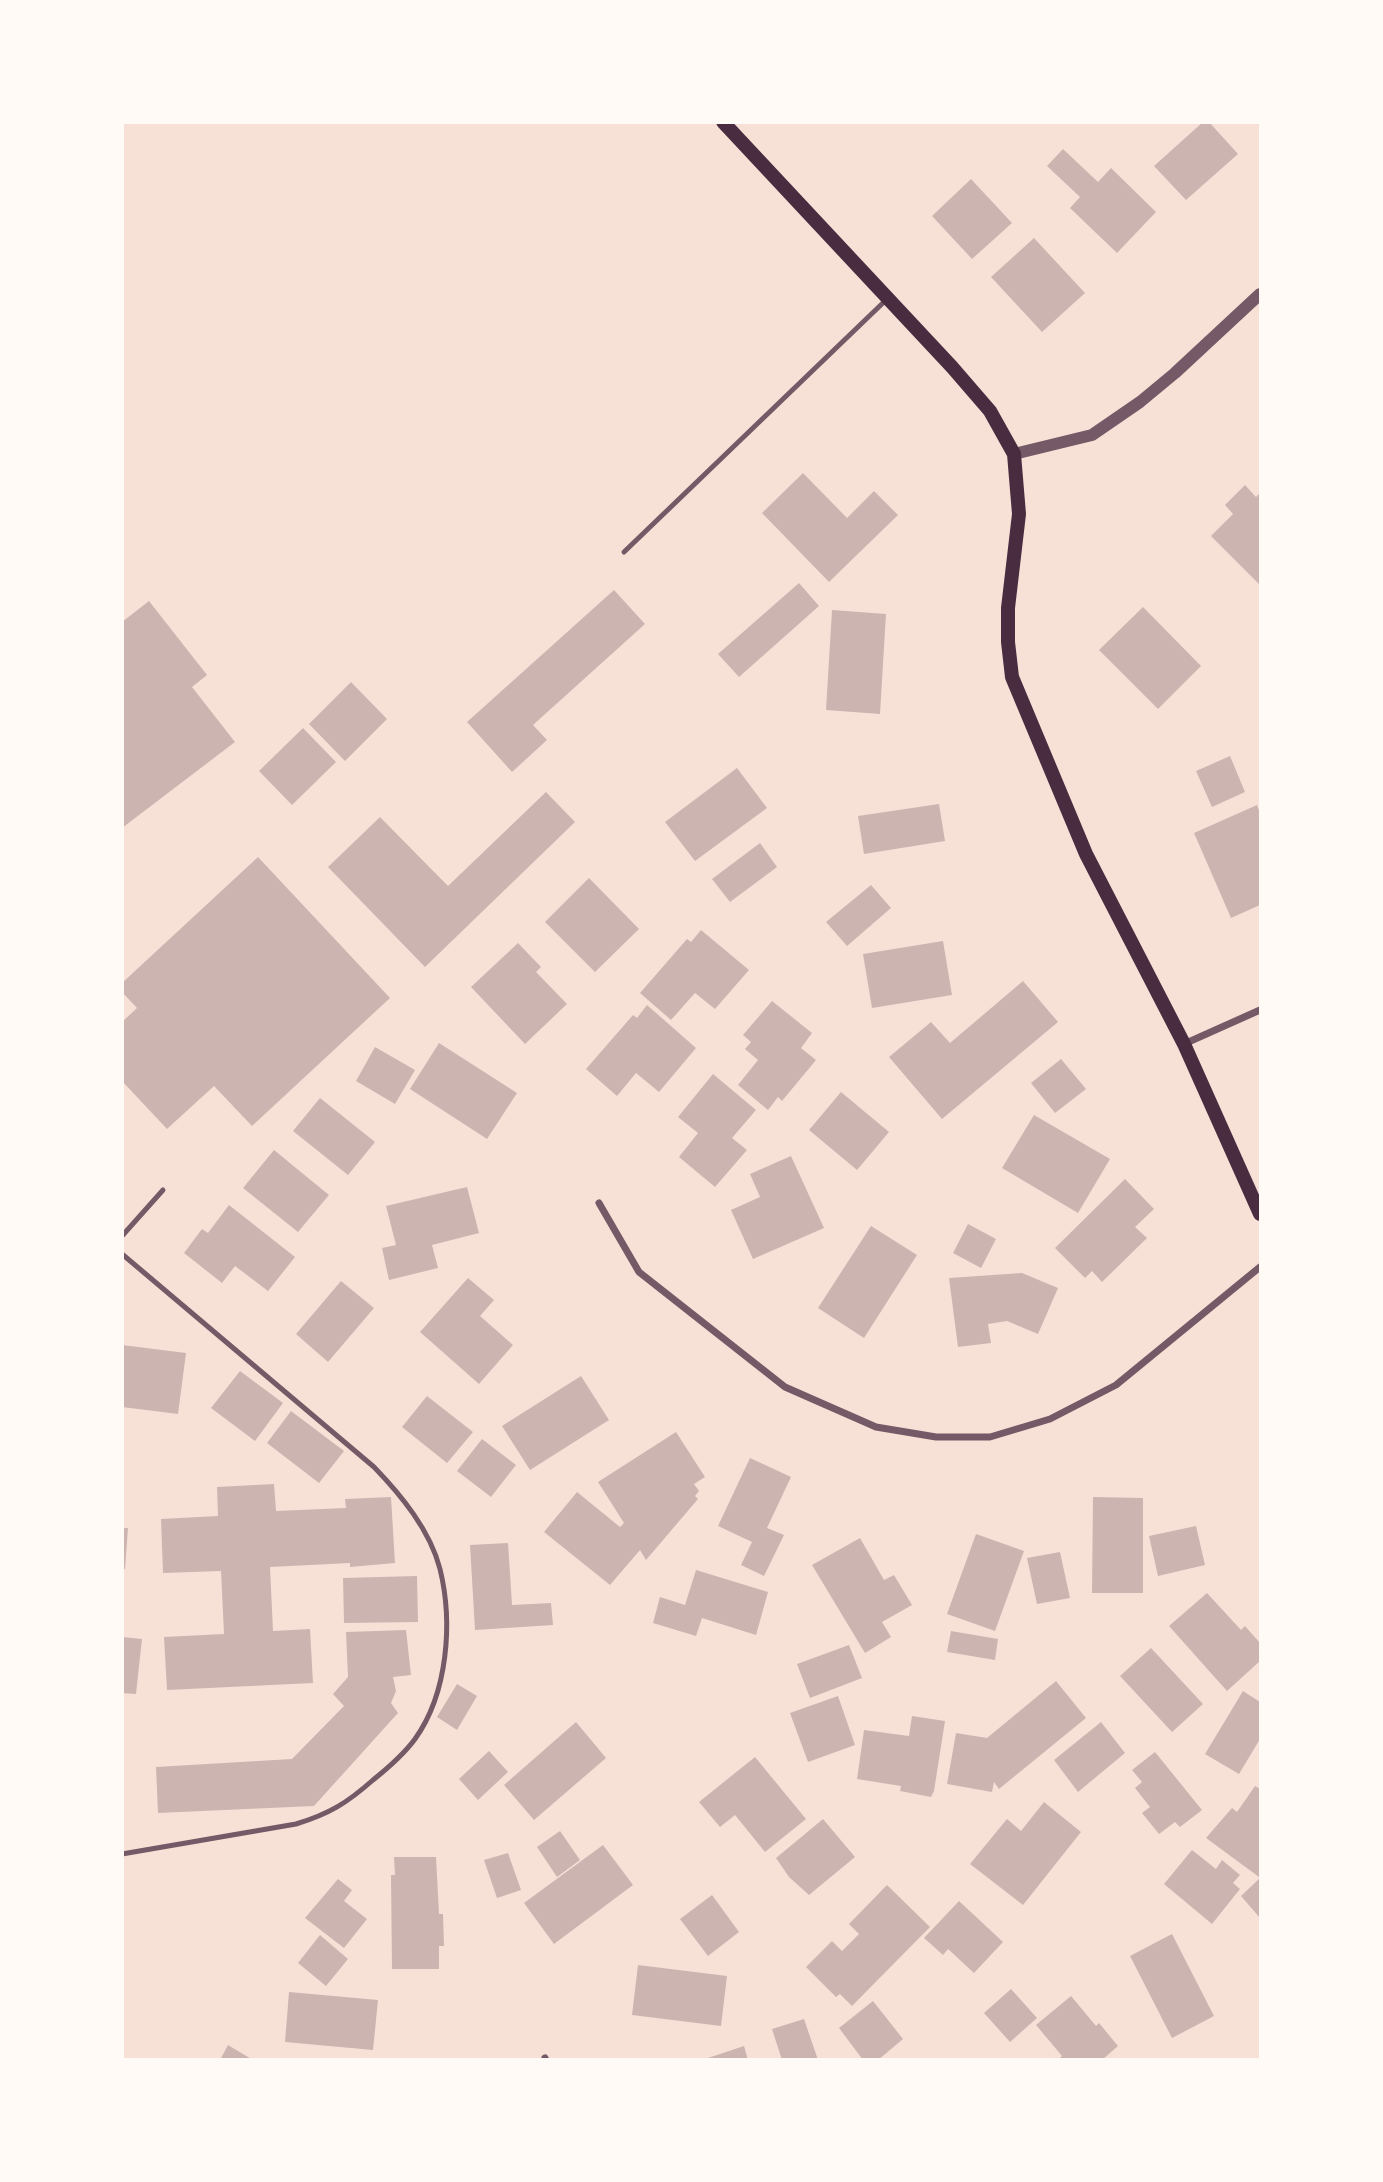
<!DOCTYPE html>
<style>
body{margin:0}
#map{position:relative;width:1383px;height:2182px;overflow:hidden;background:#f7e1d7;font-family:Karla,sans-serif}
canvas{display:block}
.frame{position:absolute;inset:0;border:124px solid #fffaf5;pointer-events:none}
</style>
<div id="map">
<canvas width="1383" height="2182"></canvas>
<div class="frame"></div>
</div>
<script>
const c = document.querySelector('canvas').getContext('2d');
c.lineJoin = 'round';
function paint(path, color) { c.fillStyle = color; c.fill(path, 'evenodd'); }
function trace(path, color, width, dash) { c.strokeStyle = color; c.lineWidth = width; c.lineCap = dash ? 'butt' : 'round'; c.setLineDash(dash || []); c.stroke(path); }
const building = new Path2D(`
 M1203,122H1209L1238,154L1186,200L1154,166Z
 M1063,149L1098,182L1111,168L1156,212L1117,253L1070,208L1080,197L1047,166Z
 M971,179L1012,223L972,259L932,216Z
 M1034,238L1085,293L1042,332L991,277Z
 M803,473L847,518L874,491L898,515L829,582L762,513Z
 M1245,485L1256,497L1260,493V585L1211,536L1233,514L1225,505Z
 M799,583L819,606L739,677L718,654Z
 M614,590L645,624L533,725L547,740L512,772L467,722Z
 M149,601L207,675L192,687L235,742L122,828V622Z
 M1143,607L1201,666L1158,709L1099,650Z
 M832,610L886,614L880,714L826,710Z
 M351,682L387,719L345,761L309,724Z
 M303,728L336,762L292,805L259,771Z
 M1230,756L1245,792L1212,807L1196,771Z
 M737,768L767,808L695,861L665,822Z
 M546,792L575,822L425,967L328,867L380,817L448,886Z
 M939,804L945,841L864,854L858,816Z
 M1257,805L1260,813V905L1231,918L1194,833Z
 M760,843L777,867L730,902L712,879Z
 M258,857L390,998L252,1126L214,1086L167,1129L122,1081V1022L137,1008L122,992V983Z
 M589,878L639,929L595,972L545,922Z
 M871,885L891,908L847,946L826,922Z
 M701,930L749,970L715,1009L695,993L671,1020L640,993L687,939L691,942Z
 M943,941L952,995L872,1008L863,954Z
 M518,943L541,967L536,972L567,1004L525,1044L471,987Z
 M1023,981L1058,1022L942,1119L889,1057L931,1022L950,1043Z
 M772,1001L812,1033L801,1048L816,1060L782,1101L778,1097L768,1110L738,1085L758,1060L745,1049L751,1042L743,1035Z
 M647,1005L696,1048L659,1092L636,1073L617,1096L586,1069L633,1015L637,1018Z
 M439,1043L517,1093L487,1139L410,1089Z
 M375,1047L415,1070L395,1104L356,1081Z
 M1061,1059L1086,1089L1055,1113L1031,1083Z
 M713,1074L756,1110L732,1138L747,1150L715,1187L679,1157L698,1133L678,1117Z
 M841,1092L889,1132L857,1170L809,1130Z
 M320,1098L375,1142L348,1175L293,1131Z
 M1034,1115L1110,1159L1078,1213L1002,1168Z
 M274,1150L329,1195L298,1232L243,1188Z
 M791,1156L824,1228L753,1259L731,1210L760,1197L750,1174Z
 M1125,1179L1154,1209L1135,1227L1147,1238L1102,1282L1092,1271L1085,1278L1055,1248Z
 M467,1187L479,1233L432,1245L438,1268L389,1280L382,1248L396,1245L386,1206Z
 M229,1205L295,1257L268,1291L235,1266L222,1283L184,1253L202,1229L208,1233Z
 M968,1224L996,1239L981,1268L953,1253Z
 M871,1226L917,1255L864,1338L818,1308Z
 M1022,1273L1058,1288L1038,1334L1007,1321L988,1324L991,1343L958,1347L949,1278Z
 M468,1278L494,1300L480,1316L513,1345L479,1384L420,1332Z
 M341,1281L374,1308L328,1362L296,1334Z
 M122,1345L186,1353L178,1414L122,1407Z
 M240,1371L283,1403L255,1441L211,1408Z
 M581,1376L609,1420L530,1470L502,1426Z
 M427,1396L473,1432L447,1463L402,1427Z
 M291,1411L344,1451L319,1483L267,1443Z
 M676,1432L705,1477L694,1484L699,1491L695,1496L698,1499L646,1560L640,1550L610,1585L544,1532L577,1492L620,1527L624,1523L598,1482Z
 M482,1439L516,1465L491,1497L457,1471Z
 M750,1458L791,1477L767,1528L784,1535L764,1576L741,1565L752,1542L718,1526Z
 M274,1484L276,1511L346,1508L345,1499L391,1497L395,1563L350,1567V1563L270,1567L273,1631L310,1629L313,1683L167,1690L164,1637L224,1634L221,1571L163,1573L161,1519L218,1516L217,1487Z
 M1093,1497L1143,1498V1593H1092Z
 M1196,1526L1205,1565L1158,1576L1149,1536Z
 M122,1528H128L125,1569H122Z
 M976,1534L1024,1551L995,1631L947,1614Z
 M860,1538L884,1580L894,1575L912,1605L882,1622L891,1637L865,1653L812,1565Z
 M508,1543L512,1605L551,1603L553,1625L475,1630L470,1545Z
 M1060,1552L1070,1598L1037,1604L1027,1558Z
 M696,1570L768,1592L756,1635L702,1618L696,1636L653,1623L660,1597L685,1605Z
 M417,1576L418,1622L344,1623L343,1578Z
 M1207,1593L1241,1630L1245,1626L1260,1643V1661L1227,1691L1169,1626Z
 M406,1630L411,1675L393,1677L396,1691L391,1703L398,1713L314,1806L158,1813L156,1767L292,1759L344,1706L333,1694L348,1677L346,1632Z
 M951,1631L998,1639L995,1660L947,1652Z
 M122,1637L142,1639L136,1694L122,1693Z
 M849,1645L862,1678L810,1698L797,1664Z
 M1151,1648L1203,1704L1172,1732L1120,1676Z
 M1056,1681L1086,1718L999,1789L994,1782L992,1792L947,1784L956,1733L987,1738Z
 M457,1684L477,1696L457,1730L437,1717Z
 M1243,1691L1260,1702V1739L1239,1774L1205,1754Z
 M838,1696L855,1745L808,1762L790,1713Z
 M912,1716L945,1721L934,1791L931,1797L900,1791L901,1786L857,1779L864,1730L909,1736Z
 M576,1722L606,1758L534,1820L504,1785Z
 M1101,1722L1125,1753L1078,1792L1054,1760Z
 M489,1751L508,1772L478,1800L459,1779Z
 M1155,1752L1202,1810L1180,1827L1175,1822L1159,1834L1142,1813L1150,1807L1135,1788L1142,1782L1132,1770Z
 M755,1757L806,1819L765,1852L735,1815L720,1827L699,1802Z
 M1255,1786L1260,1789V1874L1259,1877L1206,1838L1232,1808L1237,1812Z
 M1044,1802L1081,1832L1023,1905L970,1864L1007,1819L1021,1831Z
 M823,1819L855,1857L809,1895L789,1877L776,1858Z
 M560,1831L580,1860L557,1877L537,1847Z
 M603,1845L633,1885L554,1944L524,1903Z
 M1192,1850L1216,1869L1222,1860L1240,1875L1233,1883L1240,1889L1212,1924L1164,1884Z
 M508,1853L521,1890L497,1898L484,1860Z
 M394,1857H436L439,1914H443L444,1946H439V1969H392L391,1875H395Z
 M1260,1878V1918L1241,1896Z
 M338,1879L352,1890L344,1901L367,1919L344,1948L305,1918Z
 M887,1885L930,1927L852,2006L840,1994L836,1997L806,1967L832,1941L842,1951L859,1934L849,1924Z
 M712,1895L739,1932L708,1956L680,1919Z
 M959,1901L1003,1942L974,1973L948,1949L943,1955L924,1938Z
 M1172,1934L1214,2016L1172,2038L1130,1956Z
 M320,1935L348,1959L326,1986L298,1963Z
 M638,1965L727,1976L721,2026L632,2015Z
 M1011,1989L1037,2018L1010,2042L984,2013Z
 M289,1992L378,2000L373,2050L285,2042Z
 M1071,1996L1096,2026L1099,2023L1118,2046L1102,2060H1058L1062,2056L1036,2025Z
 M873,2001L903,2039L878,2060H863L839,2028Z
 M804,2019L818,2060H782L772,2029Z
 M228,2045L253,2060H220Z
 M744,2046L748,2060H705V2059Z`);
const service = new Path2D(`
 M624,552L886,300
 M122,1236L163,1190
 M122,1254L374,1467C401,1495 430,1530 440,1569C453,1622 448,1693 415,1739C404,1754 388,1768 373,1780C347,1803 329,1814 296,1824L122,1854`);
const minor = new Path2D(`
 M1184,1044L1260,1010
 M599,1203L639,1272L785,1387L876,1427L936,1437H990L1050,1419L1116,1385L1260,1267
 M545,2058L546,2060`);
const tertiary = new Path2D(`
 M1014,454L1092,435L1140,402L1175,373L1260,294`);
const secondary = new Path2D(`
 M723,122L952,367L990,411L1014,454L1019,514L1008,608V642L1012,677L1086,854L1184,1044L1260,1214`);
paint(building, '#ccb4b1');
trace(service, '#755966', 5);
trace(minor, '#755966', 7);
trace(tertiary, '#755966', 12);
trace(secondary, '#4a2c40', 14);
</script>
